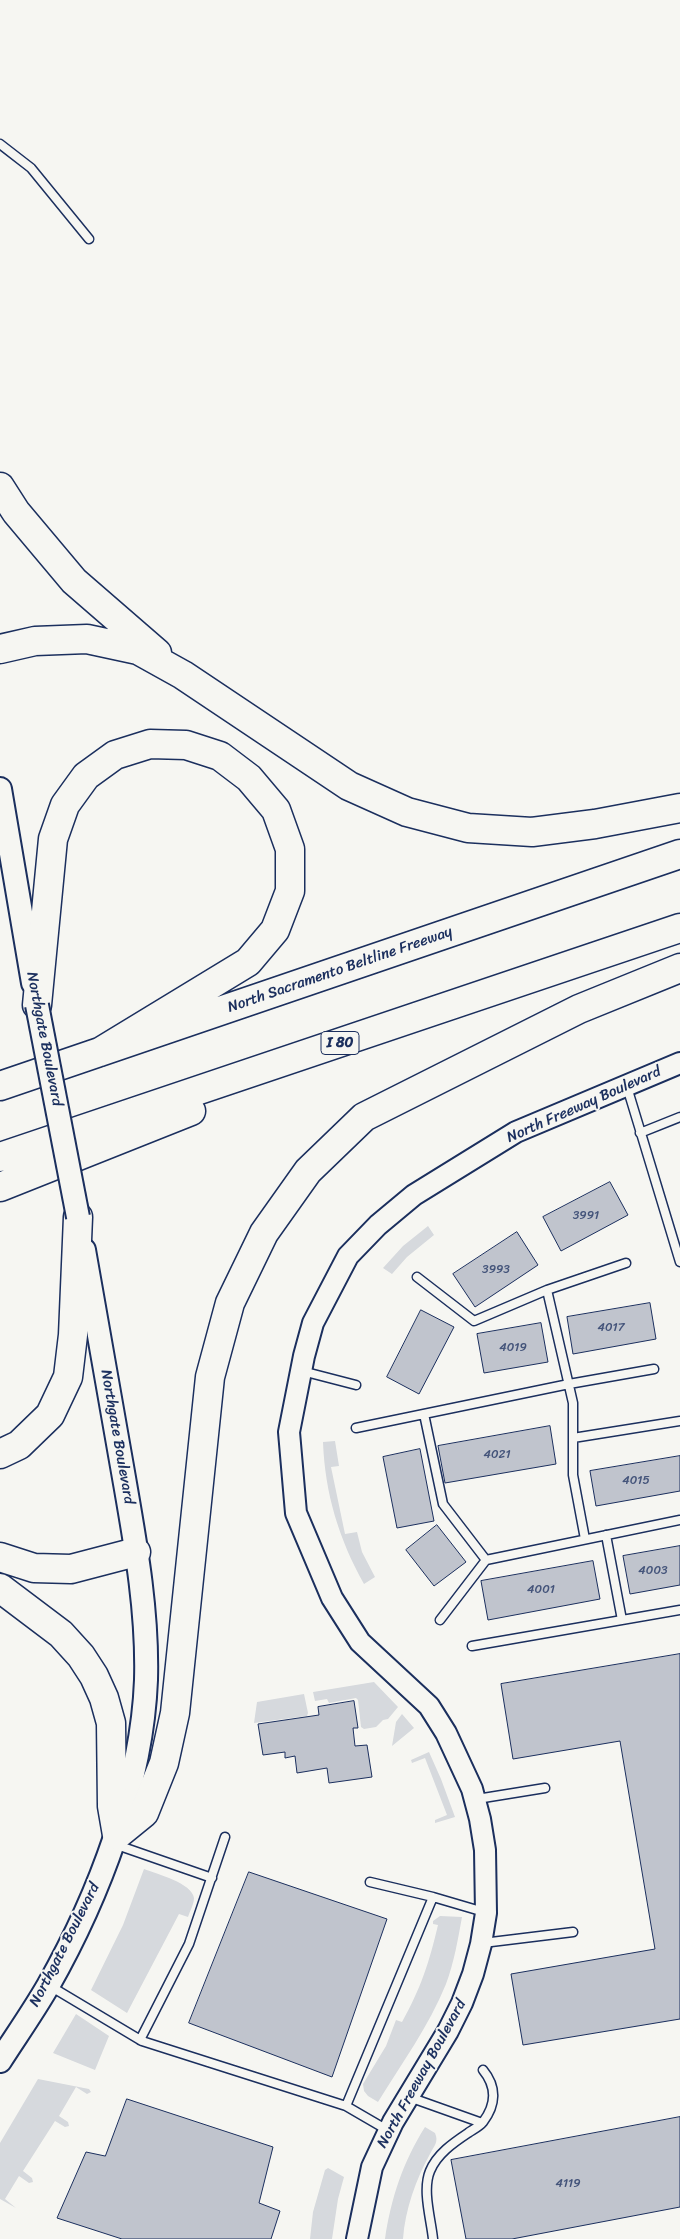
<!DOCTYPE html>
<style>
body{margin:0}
canvas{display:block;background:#f6f6f2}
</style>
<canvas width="680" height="2239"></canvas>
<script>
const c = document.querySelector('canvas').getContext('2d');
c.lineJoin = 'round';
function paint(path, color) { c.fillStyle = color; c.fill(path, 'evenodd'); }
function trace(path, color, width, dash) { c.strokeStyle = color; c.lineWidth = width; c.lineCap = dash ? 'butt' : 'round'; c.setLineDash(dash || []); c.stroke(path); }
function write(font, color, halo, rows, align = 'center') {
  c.font = font + ' Sriracha,sans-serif'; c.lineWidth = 4; c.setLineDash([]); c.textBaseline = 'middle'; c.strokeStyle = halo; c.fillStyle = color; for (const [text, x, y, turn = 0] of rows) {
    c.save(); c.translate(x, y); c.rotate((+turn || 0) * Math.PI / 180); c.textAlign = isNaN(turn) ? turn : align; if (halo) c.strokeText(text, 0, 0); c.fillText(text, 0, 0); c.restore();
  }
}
const green = new Path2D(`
 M428,1226L434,1235L407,1257L392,1274L383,1268L403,1246Z
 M335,1441L339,1466L331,1467L345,1534L357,1532L362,1552L375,1577L364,1584C339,1539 325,1494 323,1442Z
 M374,1682L398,1707L388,1719L383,1720L376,1727L364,1729L361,1727L358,1700L356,1698L329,1703L327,1699L315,1701L313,1692Z
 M304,1694L308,1713L307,1716L254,1723L257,1702Z
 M402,1714L414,1728L392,1746L396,1722Z
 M429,1752L441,1779L455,1817L435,1823V1820L447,1815L425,1758L412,1763L411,1760Z
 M144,1869C157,1874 192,1883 194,1898C194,1904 190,1911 188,1917L179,1914L127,2013L91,1990L123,1925Z
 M440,1916L462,1917C458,1939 454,1963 446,1984C429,2026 402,2063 378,2102L368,2096L364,2091L363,2084L386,2046L396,2020L402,2022C421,1988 429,1963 438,1925L433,1924V1921Z
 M76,2014L109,2036L95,2070L53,2053Z
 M38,2079L89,2089L91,2092L87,2094L76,2087L59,2116L68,2122L69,2126L65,2127L55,2121L23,2171L32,2178L33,2182L29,2183L19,2176L5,2199L16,2208L0,2199V2143Z
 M425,2127L435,2133C439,2142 434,2146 430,2154C416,2179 405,2210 403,2239H385C391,2198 403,2162 425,2127Z
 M328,2168L344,2177L338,2199L332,2239H310L313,2212L325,2170Z`);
const building = new Path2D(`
 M610,1182L628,1215L561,1251L543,1217Z
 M517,1232L538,1265L475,1307L453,1274Z
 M650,1303L656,1339L573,1354L567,1317Z
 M421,1310L454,1327L419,1394L387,1377Z
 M541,1323L548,1362L484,1373L477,1334Z
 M550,1426L556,1464L445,1483L438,1446Z
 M420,1449L434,1521L397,1528L383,1457Z
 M680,1456V1491L596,1506L590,1471Z
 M437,1525L466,1562L434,1586L406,1550Z
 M680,1546V1585L630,1594L623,1556Z
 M593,1561L600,1599L488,1620L481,1581Z
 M680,1654V2019L523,2045L511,1974L655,1949L620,1741L513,1759L501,1684Z
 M354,1701L358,1728H353L355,1746L367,1745L372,1777L329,1783L327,1768L297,1773L295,1756L285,1758V1752L263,1755L258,1724L319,1715L318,1707Z
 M249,1872L387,1919L332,2077L189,2023Z
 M127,2099L273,2147L259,2203L280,2211L271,2239H122L57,2218L86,2152L105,2156Z
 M680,2117V2207L512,2239H466L451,2160Z`);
const service = new Path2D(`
 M0,144L31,168L89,239
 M627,1087L680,1262
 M640,1133L680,1117
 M417,1277L474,1321L547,1290L626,1263
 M547,1290L573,1403V1475L585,1539
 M302,1371L356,1385
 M424,1414L443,1504L486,1560
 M356,1428L569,1384L654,1369
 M573,1438L680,1421
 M606,1535L622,1620
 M440,1620L486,1560L680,1520
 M472,1646L680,1610
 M477,1799L545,1788
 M114,1844L212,1878
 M370,1882L433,1897L484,1912
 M483,1943L573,1932
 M50,1986L142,2041L346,2106
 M140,2040L189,1944L225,1837
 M409,2097L482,2123
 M389,2131L346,2106L433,1897
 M433,2239C431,2219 422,2190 430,2171C437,2154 453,2143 468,2133C472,2130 479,2127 483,2122C496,2105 497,2087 483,2070`);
const tertiary = new Path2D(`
 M357,2239L372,2167L393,2122L448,2031L462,2003L473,1974L481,1944L486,1913L485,1850L480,1819L472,1789L446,1733L429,1706L360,1642L332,1598L296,1513L289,1432L304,1356L313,1323L348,1256L378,1225L414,1195L516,1132L680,1063`);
const secondary = new Path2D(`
 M0,789L33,983
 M0,2061C16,2036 33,2012 48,1986C99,1896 142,1784 146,1680C148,1610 135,1541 123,1472C110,1398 97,1324 84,1250`);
const motorway = new Path2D(`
 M0,487L16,512L74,581L157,653
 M0,649L35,641L87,639L138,650L183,675L349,786L407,812L468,828L532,832L595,824L680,808
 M37,1005L53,839L65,805L86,776L115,755L150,744L186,745L220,756L249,778L276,810L290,849V891L275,930L248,962L100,1052
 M0,1086L680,854
 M0,1157L680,928
 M0,1187L191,1111
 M0,1454L19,1445L50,1415L68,1377L73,1335L78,1217
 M0,1557L34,1568L71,1569L136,1552
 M0,1588L61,1634L81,1656L94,1676L104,1698L111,1723L112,1806L117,1835L144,1813L164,1763L175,1713L210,1377L230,1303L264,1233L308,1171L364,1117L579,1009L680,968`);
const secondaryBridge = new Path2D(`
 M37,1005L78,1217`);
const numberNames = [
 ["3991",586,1216],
 ["3993",496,1270],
 ["4017",611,1328],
 ["4019",513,1348],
 ["4021",497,1455],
 ["4015",636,1481],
 ["4003",653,1571],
 ["4001",541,1590],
 ["4119",568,2184]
];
const shields = [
 [340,1043,38]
];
const shieldNames = [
 ["I 80",340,1043]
];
const streetNames = [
 ["North Sacramento Beltline Freeway",340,970,-19],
 ["Northgate Boulevard",44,1039,79],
 ["North Freeway Boulevard",584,1105,-24],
 ["Northgate Boulevard",117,1437,80],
 ["Northgate Boulevard",65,1945,-63],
 ["North Freeway Boulevard",422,2074,-61]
];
paint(green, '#d6d9dd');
paint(building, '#c0c4cd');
trace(building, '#1b2f5e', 1);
trace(service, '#1b2f5e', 11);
trace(tertiary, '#1b2f5e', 24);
trace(secondary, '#1b2f5e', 26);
trace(motorway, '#1b2f5e', 31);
trace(service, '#f6f6f2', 8);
trace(tertiary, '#f6f6f2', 20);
trace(secondary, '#f6f6f2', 22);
trace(motorway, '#f6f6f2', 28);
trace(secondaryBridge, '#1b2f5e', 26, []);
trace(secondaryBridge, '#f6f6f2', 22);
write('12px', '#44547a', null, numberNames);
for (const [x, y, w] of shields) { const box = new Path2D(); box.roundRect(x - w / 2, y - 11.5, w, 23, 4); c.fillStyle = '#f6f6f2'; c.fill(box); trace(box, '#1b2f5e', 1); }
write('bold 14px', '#1b2f5e', null, shieldNames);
write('15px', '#1b2f5e', '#f6f6f2', streetNames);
</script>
